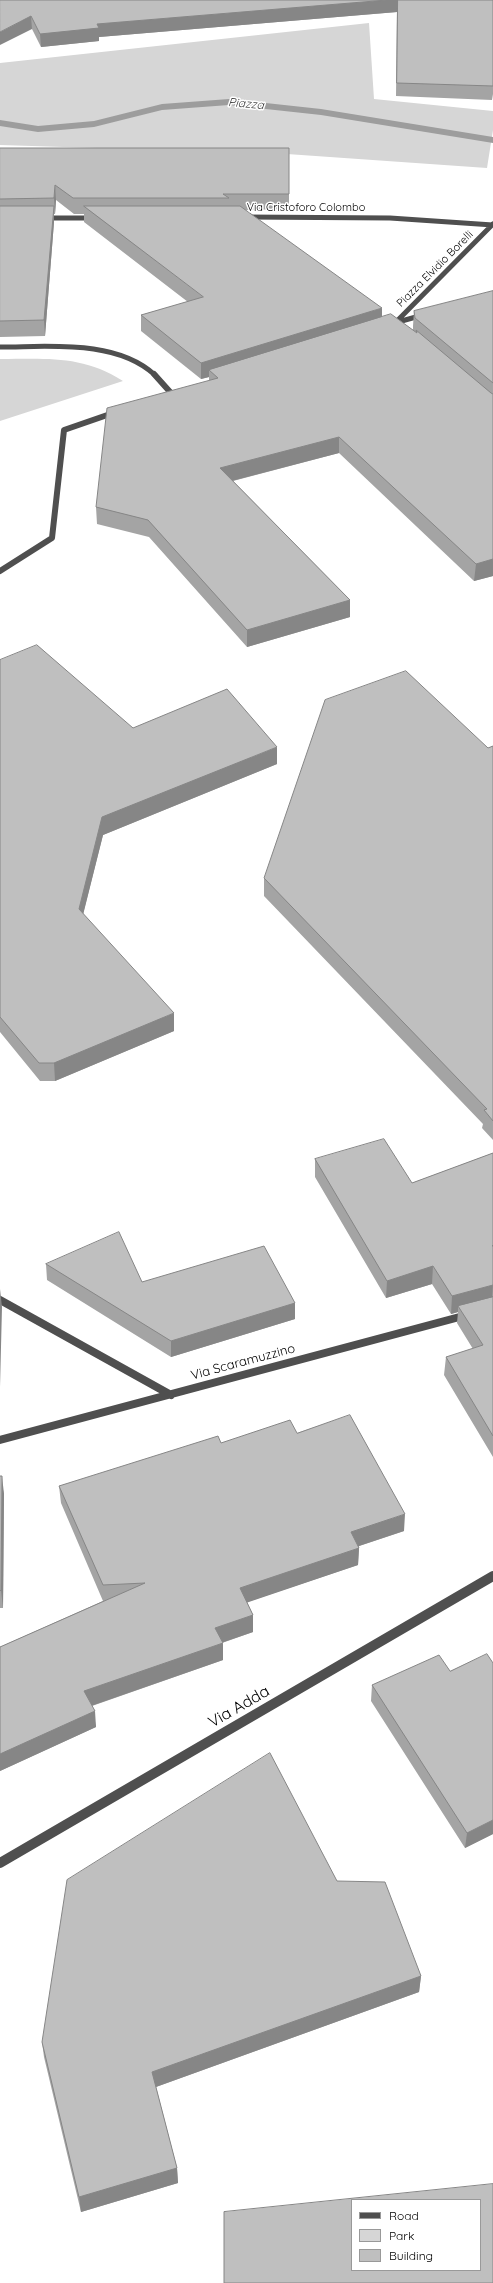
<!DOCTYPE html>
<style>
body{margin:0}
#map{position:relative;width:493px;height:2283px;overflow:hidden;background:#fff;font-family:Quicksand,sans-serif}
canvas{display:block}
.legend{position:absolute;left:351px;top:2199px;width:130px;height:72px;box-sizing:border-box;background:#fff;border:1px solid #999;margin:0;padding:5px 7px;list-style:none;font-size:12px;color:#000}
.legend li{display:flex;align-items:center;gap:8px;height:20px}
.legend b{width:20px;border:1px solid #999}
</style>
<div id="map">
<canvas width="493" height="2283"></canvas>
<ul class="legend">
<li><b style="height:5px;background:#4f4f4f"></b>Road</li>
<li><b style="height:11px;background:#d6d6d6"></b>Park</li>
<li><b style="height:11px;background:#bfbfbf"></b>Building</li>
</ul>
</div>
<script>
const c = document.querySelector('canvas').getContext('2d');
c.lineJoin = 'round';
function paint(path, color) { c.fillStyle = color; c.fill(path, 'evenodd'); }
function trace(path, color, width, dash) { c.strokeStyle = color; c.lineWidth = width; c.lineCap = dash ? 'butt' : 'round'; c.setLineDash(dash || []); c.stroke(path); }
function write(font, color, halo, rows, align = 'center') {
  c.font = font + ' Quicksand,sans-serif'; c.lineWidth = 3; c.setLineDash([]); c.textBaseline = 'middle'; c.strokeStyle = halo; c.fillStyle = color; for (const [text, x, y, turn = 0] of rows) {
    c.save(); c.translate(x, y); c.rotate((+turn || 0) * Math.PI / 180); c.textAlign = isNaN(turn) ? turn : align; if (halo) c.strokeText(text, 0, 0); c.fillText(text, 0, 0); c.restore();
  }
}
const green = new Path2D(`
 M369,23L374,99L493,111V130L487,168L287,154L0,145V63Z
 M0,359C47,359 82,355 123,381L0,421Z`);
const stream = new Path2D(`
 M229,99L321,109L493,137V143L321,115L229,105L162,110L94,127L38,132L0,126V120L38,126L94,121L162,104Z`);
const minorFar3 = new Path2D(`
 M246,217L390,218L493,225
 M44,218H95
 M396,322L493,224
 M391,324L423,315
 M0,347C49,347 116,339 155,375`);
const minorFar2 = new Path2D(`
 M154,374L171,393
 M0,571L52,538L64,430L116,412`);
const minorFar1 = new Path2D(`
 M0,1300L171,1395
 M0,1440L467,1315`);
const minor = new Path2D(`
 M0,1863L493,1576`);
const wall = new Path2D(`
 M0,0H493V94L492,100L396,96L397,12L99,37V41L41,47L32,29Z
 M0,148H289V209L245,210L382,317L413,330V326L414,311L493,291V576L474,581L339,453L233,481L350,600V617L247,647L149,537L97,524L96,507L209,380V377L201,379L141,331V315L188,302L84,222V214H74L56,200L55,214H54V222L45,336L0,337Z
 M0,660L133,728L277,764L103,835L83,914L174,1031L55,1081H40L0,1032Z
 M493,746V1140L482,1128L483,1124L264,896V878L488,748Z
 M493,1153V1457L444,1375L446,1357L473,1349L457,1323L458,1312L451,1314L432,1284L386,1298L315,1177V1159L412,1183Z
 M46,1264L142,1282L295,1303V1319L171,1357L47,1280Z
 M297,1433L404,1531L359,1546V1548L358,1565L247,1602L253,1615V1632L222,1643L223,1660L92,1706L96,1727L0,1771V1647L103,1601L61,1503L59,1486L221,1443Z
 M0,1476L4,1494L3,1608H0Z
 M493,1663V1834L465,1848L371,1701L372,1685L450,1671Z
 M337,1881L421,1976L419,1992L156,2087L177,2168L178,2183L81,2212L44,2057L42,2042Z`);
const shadedWall = new Path2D(`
 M387,0H398L397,12L99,37V41L41,47L40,34L97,24Z
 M31,16L32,29L0,45V32Z
 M55,185L56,200L55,214L54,198Z
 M54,206V222L45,336L44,320Z
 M382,308V324L209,370V377L201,379V363Z
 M339,437V453L220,484V468Z
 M493,559V576L474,581L476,564Z
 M350,600V617L247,647V630Z
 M277,747V764L103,835L80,927L79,909L102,817Z
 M174,1013V1031L55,1081L54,1063Z
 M433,1266L432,1284L386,1298L387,1281Z
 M493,1285L492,1303L458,1306V1312L451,1314L452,1296Z
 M0,1289L2,1307L0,1387Z
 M295,1303V1319L171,1357V1341Z
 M2,1476L4,1494L3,1608L1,1590Z
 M405,1514L404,1531L350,1549L351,1532Z
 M359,1548L358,1565L240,1605V1588Z
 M253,1615V1632L215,1645V1628Z
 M223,1643V1660L85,1708L84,1691Z
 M95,1711L96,1727L0,1771V1754Z
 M493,1820V1834L465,1848L467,1833Z
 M421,1976L419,1992L153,2088L152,2072Z
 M177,2168L178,2183L81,2212L79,2197Z`);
const building = new Path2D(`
 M0,0H387L97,24L99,28L40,34L31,16L0,32Z
 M398,0H493V86L397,83Z
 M0,148H289V194H223L229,198H73L55,185L54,198L0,199Z
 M0,206H54L44,320L0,321Z
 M84,206H240L382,308L201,363L141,315L203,297Z
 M493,291V383L415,318L414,311Z
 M391,314L417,333L416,330L491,393L493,394V559L476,564L339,437L220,468L350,600L247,630L148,520L96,507L107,408L218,378L209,370Z
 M37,645L133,728L227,689L277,747L102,817L79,909L174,1013L54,1063H39L0,1017V660Z
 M406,671L488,748L493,746V1121L484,1110L487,1109L264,878L325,700Z
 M384,1139L412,1183L493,1153V1245L492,1246H493V1285L452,1296L433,1266L387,1281L315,1159Z
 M119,1232L142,1282L264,1246L295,1303L171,1341L46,1264Z
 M493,1297V1436L446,1357L483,1345L458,1306Z
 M350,1415L405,1514L351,1532L359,1548L240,1588L253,1615L215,1628L223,1643L84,1691L95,1711L0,1754V1647L145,1583L103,1585L59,1486L218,1436L221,1443L290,1420L297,1433Z
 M0,1476H2L1,1590L0,1591Z
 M487,1654L493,1663V1820L467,1833L372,1685L439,1655L450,1671Z
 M270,1753L337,1881L385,1882L421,1976L152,2072L177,2168L79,2197L42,2042L67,1880Z
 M493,2184V2283H224V2212ZM352,2200H480V2270H352Z`);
const farStreetnames = [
 ["Via Cristoforo Colombo",306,208],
 ["Piazza Elvidio Borelli",435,269,-45]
];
const farWaternames = [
 ["Piazza",246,104,5]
];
const streetNames = [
 ["Via Scaramuzzino",243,1362,-15]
];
const nearStreetnames = [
 ["Via Adda",239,1707,-30]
];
paint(green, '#d6d6d6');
paint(stream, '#9d9d9d');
trace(minorFar3, '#4f4f4f', 5);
trace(minorFar2, '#4f4f4f', 6);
trace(minorFar1, '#4f4f4f', 8);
trace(minor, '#4f4f4f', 10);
paint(wall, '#a4a4a4');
paint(shadedWall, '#868686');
paint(building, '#bfbfbf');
trace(building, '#868686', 1);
write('11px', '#000', '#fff', farStreetnames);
write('italic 12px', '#3e3e3e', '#fff', farWaternames);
write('13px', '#000', '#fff', streetNames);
write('16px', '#000', '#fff', nearStreetnames);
</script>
